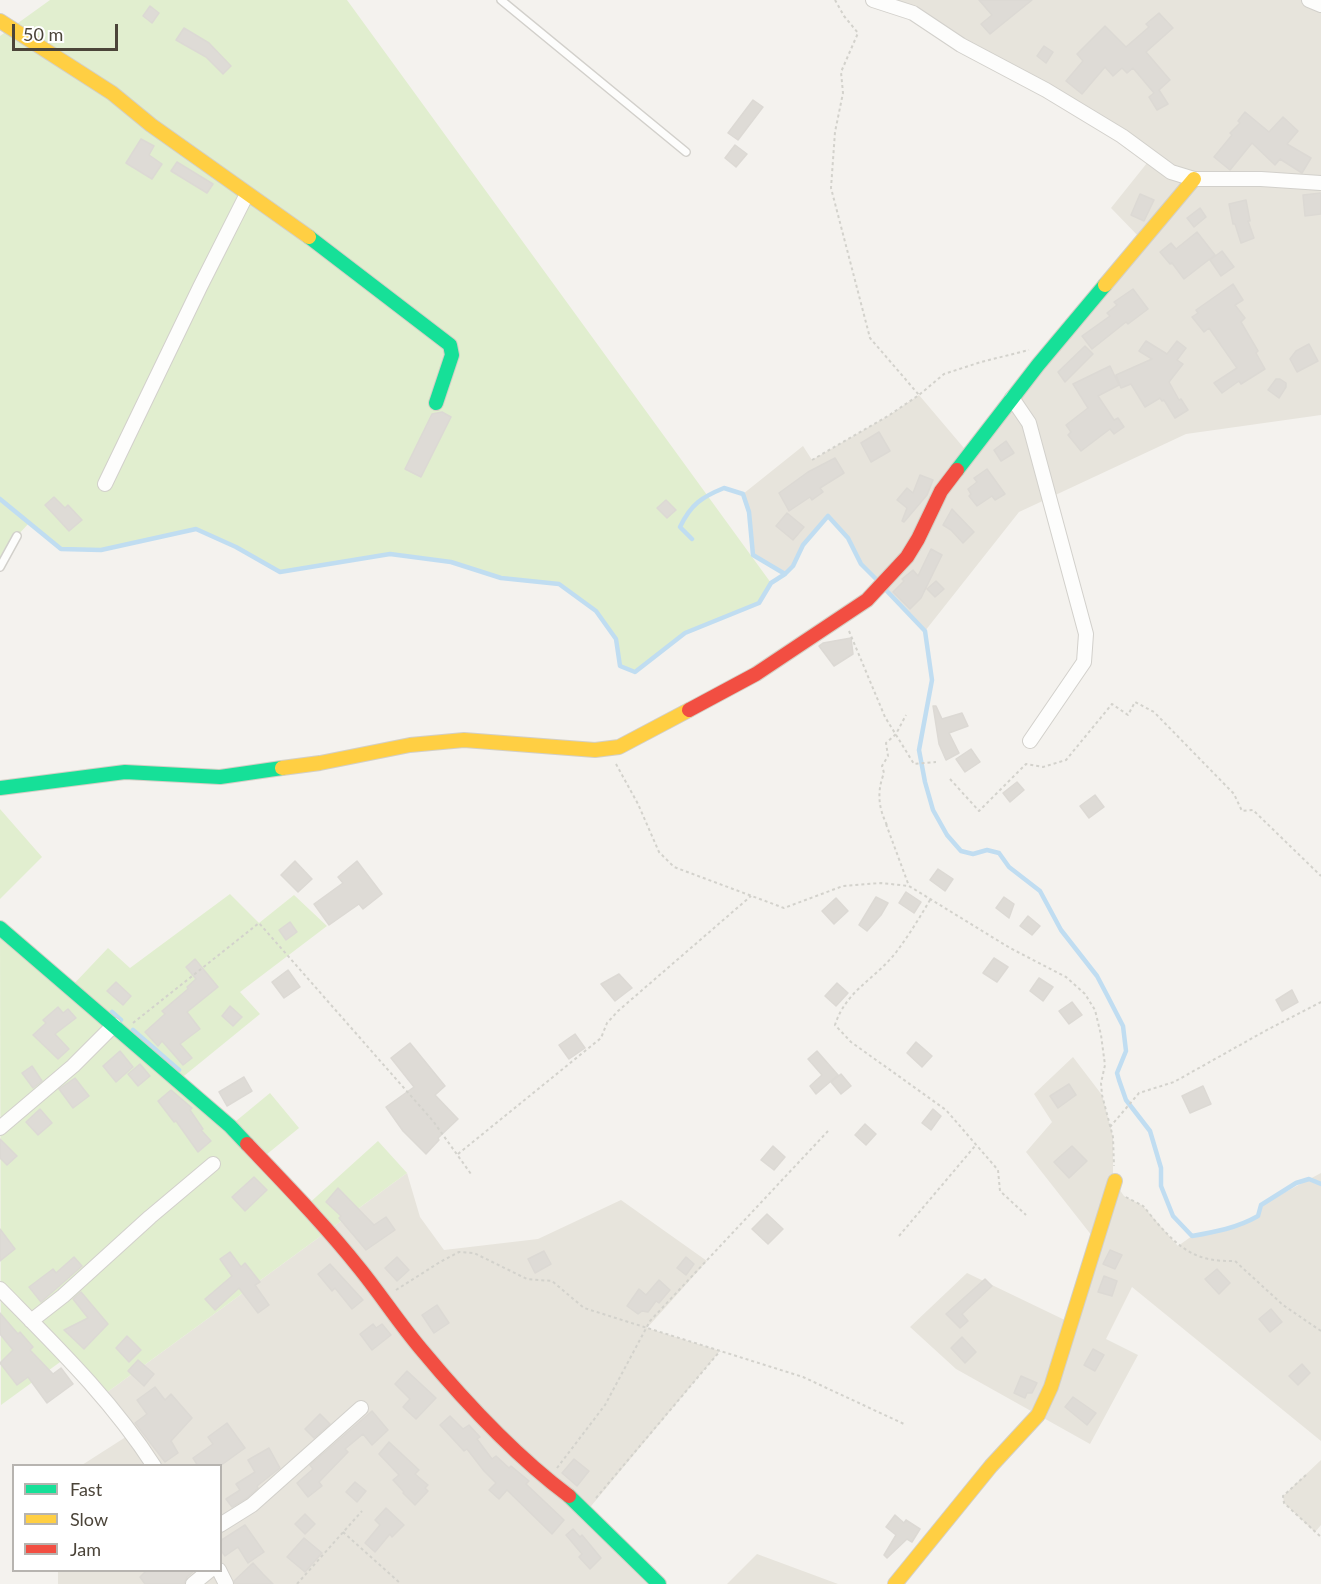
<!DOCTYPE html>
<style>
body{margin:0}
#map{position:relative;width:1321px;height:1584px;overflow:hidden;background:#f4f2ee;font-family:Lato,sans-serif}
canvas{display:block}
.legend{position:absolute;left:12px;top:1464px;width:210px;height:108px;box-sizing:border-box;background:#fff;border:2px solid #b7b4b0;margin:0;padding:8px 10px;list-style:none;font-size:18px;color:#4b4439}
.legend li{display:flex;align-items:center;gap:12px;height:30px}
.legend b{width:30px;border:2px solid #b7b4b0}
.scale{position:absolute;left:12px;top:24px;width:106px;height:27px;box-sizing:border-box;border:3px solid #4b4439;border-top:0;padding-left:8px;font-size:18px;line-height:21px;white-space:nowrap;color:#4b4439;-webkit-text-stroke:4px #fff;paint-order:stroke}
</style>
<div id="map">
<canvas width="1321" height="1584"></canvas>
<ul class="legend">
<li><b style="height:8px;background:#16e098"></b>Fast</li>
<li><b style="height:8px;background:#ffcf43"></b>Slow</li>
<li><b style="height:8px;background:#f24e42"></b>Jam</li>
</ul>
<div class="scale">50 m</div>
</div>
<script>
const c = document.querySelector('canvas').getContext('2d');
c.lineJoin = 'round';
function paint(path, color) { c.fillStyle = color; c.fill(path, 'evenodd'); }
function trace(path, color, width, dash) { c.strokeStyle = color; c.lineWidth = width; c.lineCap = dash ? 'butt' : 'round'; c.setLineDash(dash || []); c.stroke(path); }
const residential = new Path2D(`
 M873,0H1309L1321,5V415L1186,434L1019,512L925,631L861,564L848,538L828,516L803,545L793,566L785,574L753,555L749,512L743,494L803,446L812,460L888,416L919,395L969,454L1143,241L1111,208L1151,158L961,45Z
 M1073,1057L1102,1095L1113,1137V1174L1117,1186L1124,1196L1143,1206L1178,1246L1192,1236L1244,1224L1258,1216L1261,1205L1321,1173V1441L1132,1287L1106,1339L1138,1355L1090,1444L956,1369L910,1327L967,1273L1071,1323L1096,1241L1026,1152L1052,1122L1034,1094Z
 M407,1173L420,1217L444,1250L538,1239L621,1200L707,1261L647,1328L720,1351L587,1511L656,1584H58V1570H220V1466L82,1465L132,1433L102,1396Z
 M1321,1460V1525L1315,1532L1284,1503L1283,1496Z
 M757,1554L838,1584H727Z`);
const green = new Path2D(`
 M50,0H347L771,583L759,603L685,633L635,672L620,666L616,639L596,611L559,584L501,578L451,562L390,554L280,572L236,547L196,529L101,550L61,549L29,523L17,536L0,567V36Z
 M0,809L42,857L0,899Z
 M230,894L259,923L294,895L327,926L240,992L260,1014L179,1080L230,1126L270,1093L299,1128L261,1159L306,1206L378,1141L407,1173L102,1396L67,1357L1,1405L0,928L70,988L108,948L130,968Z`);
const stream = new Path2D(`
 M0,499L61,549L101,550L196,529L236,547L280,572L390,554L451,562L501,578L559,584L596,611L616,639L620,666L635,672L685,633L759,603L771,583L785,574
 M692,539L680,527C691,504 702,497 724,488L743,494L749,512L753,555L785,574L793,566L803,545L828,516L848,538L861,564L879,582
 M885,589L925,631L932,680L919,750L925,782L933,810L947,835L961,851L973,854L987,850L999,853L1009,867L1040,891L1061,930L1097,976L1107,995L1123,1026L1126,1051L1117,1073L1119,1080L1126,1100L1150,1131L1161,1168V1186L1173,1216L1192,1236C1215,1232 1237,1228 1258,1216L1261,1205L1296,1183L1309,1179L1321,1184
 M112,1012L121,1020
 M133,1030L179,1070`);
const building = new Path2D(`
 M979,0H1032L990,34L981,24L992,15Z
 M150,6L159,13L152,23L143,16Z
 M1159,13L1173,28L1146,52L1170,80L1159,90L1168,104L1157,110L1149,97L1154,93L1133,68L1127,73L1122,68L1113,76L1105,67L1082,94L1066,81L1083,61L1077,54L1105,26L1126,47L1149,27L1146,24Z
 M184,28L209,43L231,66L223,74L206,57L176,40Z
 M1044,46L1053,52L1046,63L1037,56Z
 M753,100L763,107L738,140L728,133Z
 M1245,112L1269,132L1283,117L1298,131L1287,144L1311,158L1302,173L1280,159L1275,165L1252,143L1230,170L1214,157L1232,135L1230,133L1240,123L1238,121Z
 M141,139L154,146L149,155L162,164L152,179L126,163Z
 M735,145L747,154L736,167L725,158Z
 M177,162L213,184L207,193L171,171Z
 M1321,193V214L1305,216L1303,195Z
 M1140,194L1154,200L1144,221L1131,215Z
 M1246,200L1250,221H1248L1254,238L1241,243L1235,224H1233L1229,204Z
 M1200,208L1206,217L1194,227L1187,218Z
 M1197,232L1215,255L1184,279L1172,263L1170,264L1160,252L1171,243L1176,249Z
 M1222,251L1234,267L1221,276L1210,260Z
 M1233,284L1243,300L1235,305L1245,318L1241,322L1258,351L1256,353L1265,369L1241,384L1239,381L1222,393L1214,383L1237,368L1209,328L1204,332L1192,317L1198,313L1196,310Z
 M1133,289L1148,309L1128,324L1126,322L1092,349L1082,336L1110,316L1107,313L1117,305L1114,302Z
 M1146,341L1167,354L1177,341L1186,348L1177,360L1183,364L1169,382L1179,400L1181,399L1188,410L1175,418L1164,400L1162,401L1160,398L1145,407L1131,384L1121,388L1116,375L1152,359L1139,351Z
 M1309,344L1318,361L1297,372L1290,359L1296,351Z
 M1085,346L1093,354L1065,382L1058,372Z
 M1110,366L1119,385L1098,396L1114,420L1118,418L1124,427L1114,434L1110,429L1081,451L1068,435L1071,432L1066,425L1088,408L1073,384Z
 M1276,379H1280L1286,383V387L1279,398L1268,390Z
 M442,412L451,417L421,477L405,469L432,414Z
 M879,432L890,451L871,462L861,443Z
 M1006,441L1014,453L1001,461L994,450Z
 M835,458L844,473L820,488L823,492L812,500L810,497L789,511L779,493L808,472Z
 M987,469L1005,494L995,500L992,496L977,506L969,496L971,494L968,489L977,482L974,478Z
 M920,475L933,480L927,495L904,522L902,521L907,508L897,500L907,488L913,493Z
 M54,497L65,508L68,505L82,520L69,531L45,505Z
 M666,500L676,510L667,518L657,508Z
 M952,509L974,532L963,543L951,530L943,525Z
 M787,513L804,527L793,540L776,526Z
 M931,549L942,555L921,598L910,609L893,592L904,581L902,579L913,570L918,576Z
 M936,581L944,589L935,597L927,589Z
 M851,638L853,654L834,666L819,646L823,643Z
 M933,706H936L942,719L962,713L968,726L949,733L959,753L946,760L939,744Z
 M971,749L980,762L965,772L956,759Z
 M1017,782L1024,790L1010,802L1003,793Z
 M1095,795L1104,807L1089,818L1080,806Z
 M295,861L312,879L298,892L281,875Z
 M357,861L382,894L363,909L359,904L329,925L314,904L343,883L338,877Z
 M938,869L953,879L945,891L930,880Z
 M906,892L921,902L914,913L899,903Z
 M876,897L888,903L881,915L867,931L859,925Z
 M1004,897L1014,904L1009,918L996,908Z
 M836,898L848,911L834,924L822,911Z
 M1028,916L1040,926L1032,935L1020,926Z
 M290,922L297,932L286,940L279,930Z
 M994,958L1008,967L997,982L983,973Z
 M195,959L218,987L187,1012L200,1029L180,1044L192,1058L183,1065L162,1041L158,1046L145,1032L165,1014L162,1011L188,989L187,987L196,979L186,967Z
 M288,970L300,987L284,998L272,982Z
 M619,974L632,988L615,1001L601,984Z
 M1039,978L1053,987L1043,1001L1030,991Z
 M116,982L131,996L123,1005L107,991Z
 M837,983L848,993L836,1006L825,996Z
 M1292,990L1298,1002L1282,1011L1276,1000Z
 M1072,1002L1082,1015L1069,1024L1059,1011Z
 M230,1006L242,1017L233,1026L222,1016Z
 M58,1007L63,1013L68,1009L76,1018L55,1034L69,1049L58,1059L33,1035L46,1023L43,1020Z
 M575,1034L585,1048L569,1059L559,1045Z
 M916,1042L932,1056L922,1067L907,1053Z
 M410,1043L445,1086L435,1095L458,1119L438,1138L439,1140L426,1154L403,1131L386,1107L414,1087L391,1058Z
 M120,1051L133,1067L116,1082L103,1066Z
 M817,1051L838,1075L816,1094L810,1086L822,1075L808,1059Z
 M140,1064L150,1076L138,1086L128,1074Z
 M32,1066L42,1081L33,1088L22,1073Z
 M841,1074L851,1086L841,1094L831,1082Z
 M244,1077L252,1091L227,1106L219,1092Z
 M75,1078L89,1096L73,1108L59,1089Z
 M1069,1084L1076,1095L1058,1108L1050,1096Z
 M1203,1086L1211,1104L1190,1113L1182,1096Z
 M171,1090L192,1108L190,1110L203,1129L201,1130L211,1141L198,1152L176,1121L174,1122L158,1101Z
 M40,1109L52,1123L38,1135L26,1122Z
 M933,1109L941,1116L931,1130L922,1123Z
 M865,1124L876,1134L866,1145L855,1135Z
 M0,1139L17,1156L7,1165L0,1158Z
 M773,1146L785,1157L774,1170L761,1160Z
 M1072,1146L1087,1161L1069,1178L1054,1162Z
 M254,1177L267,1190L245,1211L232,1197Z
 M338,1188L374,1225L386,1217L395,1230L366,1250L339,1218L341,1216L326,1202Z
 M767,1214L783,1229L768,1244L752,1229Z
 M0,1229L15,1249L0,1261Z
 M1110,1250L1122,1255L1115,1269L1103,1264Z
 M544,1251L551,1264L535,1273L528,1259Z
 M230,1252L241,1267L245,1263L260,1282L255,1285L269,1305L258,1313L239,1288L215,1310L205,1299L232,1276L220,1259Z
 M74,1257L82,1266L41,1302L29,1287L53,1269L56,1273Z
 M397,1257L409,1270L397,1281L385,1268Z
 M686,1257L694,1264L686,1275L677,1268Z
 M330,1264L363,1300L352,1309L335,1288L332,1291L318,1274Z
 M1217,1269L1230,1283L1219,1294L1205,1279Z
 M1104,1276L1117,1281L1112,1296L1098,1292Z
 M985,1279L992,1286L962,1314L968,1321L960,1328L946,1314Z
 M659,1280L670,1290L659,1303L656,1301L648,1312L642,1311L638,1314L627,1306L639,1289L646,1295Z
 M81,1292L108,1324L84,1349L64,1330L88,1318L73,1299Z
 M437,1305L449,1323L434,1333L422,1315Z
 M1271,1309L1282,1322L1270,1332L1259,1319Z
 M0,1313L18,1334L20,1332L33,1347L30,1350L53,1374L61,1368L73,1384L47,1403L28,1377L17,1385L0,1363L13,1350L0,1334Z
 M373,1324L376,1328L382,1324L391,1335L372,1350L360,1334Z
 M127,1336L141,1350L129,1362L116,1348Z
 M962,1337L976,1352L965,1363L951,1348Z
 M1093,1349L1104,1355L1095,1371L1084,1365Z
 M138,1360L154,1374L144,1386L128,1371Z
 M1302,1364L1310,1373L1298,1385L1289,1376Z
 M407,1371L436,1398L416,1419L403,1407L410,1399L395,1384Z
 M1021,1376L1037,1383L1032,1393H1027L1025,1398L1014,1393Z
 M155,1387L165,1400L171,1394L192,1418L171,1441L178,1453L165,1462L135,1423L147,1414L137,1400Z
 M1073,1397L1096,1413L1087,1425L1065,1407Z
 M372,1411L388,1430L372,1445L363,1434L345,1449L348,1452L319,1482L322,1486L308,1497L297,1483L313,1469L310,1465Z
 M320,1414L330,1424L314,1438L305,1429Z
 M450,1416L463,1429L469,1425L480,1437L477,1439L492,1459L496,1456L509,1468L511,1466L529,1481L526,1484L564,1520L552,1534L507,1490L499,1499L489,1490L496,1483L484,1471L467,1449L464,1451L440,1425Z
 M227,1423L245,1448L220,1466H198L193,1458L213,1444L208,1437Z
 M389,1442L419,1470L415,1474L428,1485L425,1488L428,1491L415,1505L403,1493L404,1492L393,1480L399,1475L379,1454Z
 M269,1448L280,1468L257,1486L258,1488L247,1498L232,1507L226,1499L240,1490L236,1484L255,1472L248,1460Z
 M574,1459L589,1471L577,1486L562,1473Z
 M355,1482L366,1491L357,1502L346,1492Z
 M386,1508L404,1525L392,1537L390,1534L375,1552L365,1543L380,1525L375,1520Z
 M305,1514L315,1524L305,1534L295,1524Z
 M895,1515L904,1523L906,1520L920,1529L912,1542L907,1539L887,1558L884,1555L896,1535L886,1527Z
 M245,1525L264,1552L248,1563L238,1547L225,1556L220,1549V1541Z
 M573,1529L580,1537L582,1535L601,1558L590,1569L579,1557L582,1554L566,1535Z
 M304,1538L322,1553L305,1572L287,1557Z
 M253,1563L263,1574L273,1584H235L234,1581Z
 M147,1570H195L187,1577L184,1584H145L140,1577Z`);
const path = new Path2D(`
 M835,0L844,16L858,33L841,72L843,93L835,132L831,188L870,338L919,395
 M812,460L888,416L919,395L944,374L981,362L1029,350
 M849,631L885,717L914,764L936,762
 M616,764L638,804L659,852L674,867L784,908L843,886L881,883L909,886L1010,948L1066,977L1085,994L1095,1010L1101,1035L1105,1065L1101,1083L1102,1095L1113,1137L1114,1166
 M950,779L979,811L1026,764L1043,767L1066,760L1112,704L1128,715L1135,702L1154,712L1234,794L1242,811L1253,810L1321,876
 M886,824L909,886
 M887,825C878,807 877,791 884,773L882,766L888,756L886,743L896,734L906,715
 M930,900C920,917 909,935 897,951C876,979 846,990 835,1025L851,1042L946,1110L998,1170L1000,1191L1026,1215
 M133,1023L259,923L433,1121L471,1174
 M1110,1127L1139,1093L1174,1082L1265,1031L1321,1002
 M458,1154L601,1038L607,1023L618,1011L751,896
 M1126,1197C1131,1200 1138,1203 1143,1206C1148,1211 1153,1219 1158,1224C1182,1251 1198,1262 1235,1261L1283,1305L1321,1331
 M899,1236L975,1146
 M396,1290L440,1262L459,1252L474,1253L527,1279L552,1281L584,1308L803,1377L904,1424
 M557,1468L605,1405L650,1321L828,1131
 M1306,1475L1283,1496L1284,1503L1321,1537
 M596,1498L720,1351
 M343,1532L401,1584
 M297,1584L362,1511`);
const lane = new Path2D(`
 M501,0L686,152
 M0,567L17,536`);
const street = new Path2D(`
 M873,0L913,13L961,45L1046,90L1122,136L1171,172L1194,179H1261L1321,183
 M1309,0L1321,5
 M1012,398L1029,423L1086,634L1084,662L1030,741
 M105,484L200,287L247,194
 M0,1128L73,1066L114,1025
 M0,1289C55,1345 111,1399 154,1466
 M31,1321L63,1296L150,1217L213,1164
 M220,1525L252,1505L361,1408
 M219,1570L226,1584
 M193,1584L210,1570`);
const fast = new Path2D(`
 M309,237L450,345L452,355L436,403
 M957,470L1038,365L1105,285
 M0,788L125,772L220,777L282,768
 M0,928L230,1126L247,1144
 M569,1496L659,1584`);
const slow = new Path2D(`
 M0,21L112,93L151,125L309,237
 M1105,285L1194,179
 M282,768L320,763L410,745L464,740L595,750L619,747L689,710
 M895,1584L991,1466L1038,1415L1051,1387L1115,1181`);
const jam = new Path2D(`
 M689,710L756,674L867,600L907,557L918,539L941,491L957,470
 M247,1144C286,1185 325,1225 360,1269C381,1295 399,1323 421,1349C465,1402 514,1455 569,1496`);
paint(residential, '#e7e4dc');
paint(green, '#e1eecf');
trace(stream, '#c0ddf1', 4.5);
paint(building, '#dedbd6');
trace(building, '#dcd9d4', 1.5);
trace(lane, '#d2d0cb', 10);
trace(street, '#d2d0cb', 16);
trace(fast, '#d3cfc5', 16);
trace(slow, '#d3cfc5', 16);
trace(jam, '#d3cfc5', 16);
trace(path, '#d3d2cc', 2, [3, 3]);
trace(lane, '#fdfdfc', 7);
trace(street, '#fdfdfc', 14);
trace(fast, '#16e098', 14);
trace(slow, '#ffcf43', 14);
trace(jam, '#f24e42', 14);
</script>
